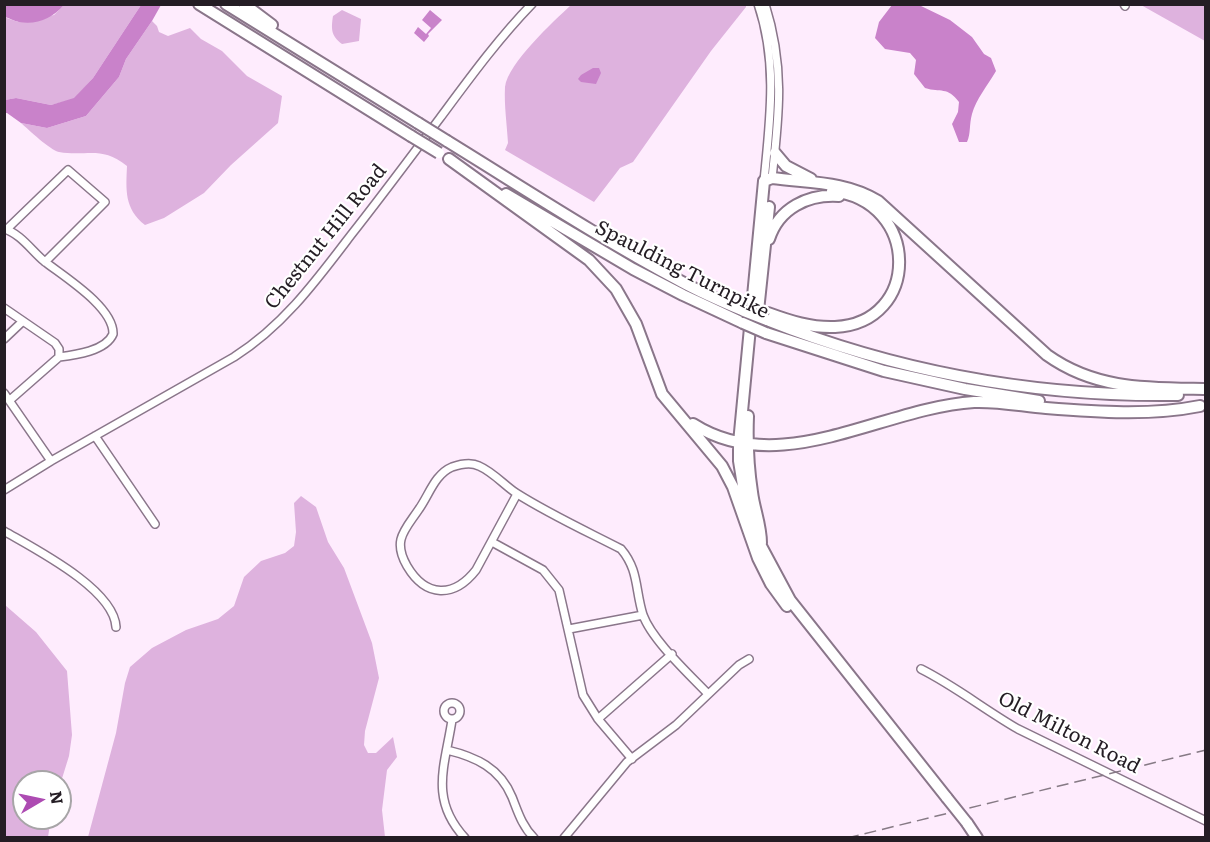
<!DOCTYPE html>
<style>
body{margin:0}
#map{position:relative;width:1210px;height:842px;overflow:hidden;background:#feecfd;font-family:Literata,serif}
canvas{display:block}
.frame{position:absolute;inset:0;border:6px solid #241d24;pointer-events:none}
.north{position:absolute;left:12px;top:770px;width:60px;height:60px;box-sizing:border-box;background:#fff;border:2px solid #a7a5a7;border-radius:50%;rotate:81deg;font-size:16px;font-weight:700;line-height:24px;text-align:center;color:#241d24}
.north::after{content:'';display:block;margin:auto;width:21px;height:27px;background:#ad4bb2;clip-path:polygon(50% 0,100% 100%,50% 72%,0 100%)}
</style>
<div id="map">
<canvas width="1210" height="842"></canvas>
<div class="frame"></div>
<div class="north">N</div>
</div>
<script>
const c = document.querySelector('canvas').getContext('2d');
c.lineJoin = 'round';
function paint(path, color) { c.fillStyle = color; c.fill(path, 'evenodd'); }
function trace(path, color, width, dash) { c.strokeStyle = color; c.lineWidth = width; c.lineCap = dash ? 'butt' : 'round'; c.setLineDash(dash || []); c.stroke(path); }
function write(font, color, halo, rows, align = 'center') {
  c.font = font + ' Literata,serif'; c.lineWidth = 4.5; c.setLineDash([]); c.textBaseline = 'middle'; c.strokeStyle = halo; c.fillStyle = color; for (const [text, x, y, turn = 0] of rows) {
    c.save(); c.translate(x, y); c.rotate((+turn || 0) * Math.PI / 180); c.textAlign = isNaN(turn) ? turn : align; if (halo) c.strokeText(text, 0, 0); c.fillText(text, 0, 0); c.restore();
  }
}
const green = new Path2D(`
 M64,5H141L93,78L74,99L51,105L16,98L5,100L4,17L18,22L54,15Z
 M571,5H746V7L711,51L633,162L620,168L594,202L505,150L508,143C507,125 504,105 505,87C508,63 553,22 571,5Z
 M1141,5H1205V41Z
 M342,10L361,19L359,41L342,44C331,36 331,29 333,16Z
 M152,21L157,26L159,32L168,36L190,28L201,39L222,51L247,76L282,96L278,123L231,165L204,193L164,218L145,225C124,209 126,189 127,166C101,145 87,157 59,152C50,150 29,130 21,123L47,128L86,116L119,77L126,59Z
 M301,496L316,507L328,542L344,568L372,643L379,678L365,731L364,745L368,753H376L393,737L397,757L387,770L382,810L385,837H88L116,733L125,683L130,667L152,648L186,630L218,619L234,606L244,577L261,561L285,553L294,546L296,532L294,503Z
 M5,605L36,632L67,671L72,735L69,756L60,785V782H24V818H51L48,837H5Z`);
const water = new Path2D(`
 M4,5L5,4L64,5C52,18 38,25 19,22C14,21 9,18 5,17Z
 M141,5H161L152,21L126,59L119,77L86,116L47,128L21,123L7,113H5V100L16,98L51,105L74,98L93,78Z
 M892,5H919L950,20L972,37L984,54L991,58L996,71C988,85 976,99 972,114C969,125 971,133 967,142H959L952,124L958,112L959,102C947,86 941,93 925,88L914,74L916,60L910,53L885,49L875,38L879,22Z
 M430,10L442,20L428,34L429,36L424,42L414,33L418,27L426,34L431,28L422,20Z
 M593,68H599L601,73L596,84L581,82L578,79L581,75Z`);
const minor = new Path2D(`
 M758,4C778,63 770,120 764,181
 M765,4C785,67 779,115 772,178
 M1124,4L1125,6
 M4,229C20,233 32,251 44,261C63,276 114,307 113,334C106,351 75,355 59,357
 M7,229L68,170L105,202L45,262
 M4,308L55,343L59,349V357
 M4,339L23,321
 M4,393L51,461
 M10,400L59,357
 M95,436L155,524
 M4,490L51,461L234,357C283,326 316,281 351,235C381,197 410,158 440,118C469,79 498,39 532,4
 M517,494L476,570C454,598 426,598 407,566C392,540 405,530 419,509C429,495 435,474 452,467C461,464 471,462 479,466C493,472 504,485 516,493C549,514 586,531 621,549C639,570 635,590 643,615C652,640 689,674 708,694
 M4,531C35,549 114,589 116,627
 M492,542L543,570L559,590L583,695L598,719L632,759
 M569,629L643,615
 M921,669C955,686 985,710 1018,729L1206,821
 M444 711a8 8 0 1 1 16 0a8 8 0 1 1-16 0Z
 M598,719L672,654
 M452,720C445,766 429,799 465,838
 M447,750C476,757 500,768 512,797C518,812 522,826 534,838
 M564,838L627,762L676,725L739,665L749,659`);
const highway = new Path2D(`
 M199,4L411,136
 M226,4L418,123
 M244,4L272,25
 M447,141C525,189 601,239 682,282C702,293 723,302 744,311
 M775,153L786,166L811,179
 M449,159L589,260L616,289L636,324L662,394L722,466L733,487L758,558L771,584L787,606
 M764,181L739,443V461L745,498L753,531L790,600L947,798
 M764,181L772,178C810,183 845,181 878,201L1047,355C1096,390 1148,388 1206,389
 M506,194L633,269L683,295L743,323
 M769,239C779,208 808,194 839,196
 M758,311L769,207
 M768,313C790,321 811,328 835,327C921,323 921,201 832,191
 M767,320C898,372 1038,397 1178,395
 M766,333L884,371L965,389L1039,401
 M748,416C747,442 748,466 752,492C754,509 761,525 761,543
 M693,424C781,480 881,408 974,402C998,401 1022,406 1046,408C1097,412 1150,416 1200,406
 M967,823L977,838`);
const rail = new Path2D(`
 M847,838L1206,750`);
const highwayBridge = new Path2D(`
 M418,123L447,141
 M411,136L439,153
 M744,311L767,320
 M743,323L766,333
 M947,798L967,823`);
const streetNames = [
 ["Chestnut Hill Road",326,237,-51],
 ["Spaulding Turnpike",682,270,27],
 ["Old Milton Road",1069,733,27]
];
paint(green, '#deb2de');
paint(water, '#c982ca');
trace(minor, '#8a768a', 10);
trace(highway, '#8a768a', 14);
trace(minor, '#fff', 7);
trace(highway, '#fff', 10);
trace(rail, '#867a85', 1.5, [12, 6]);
trace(highwayBridge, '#8a768a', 14, []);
trace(highwayBridge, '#fff', 10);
write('20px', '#241d24', '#fff', streetNames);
</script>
